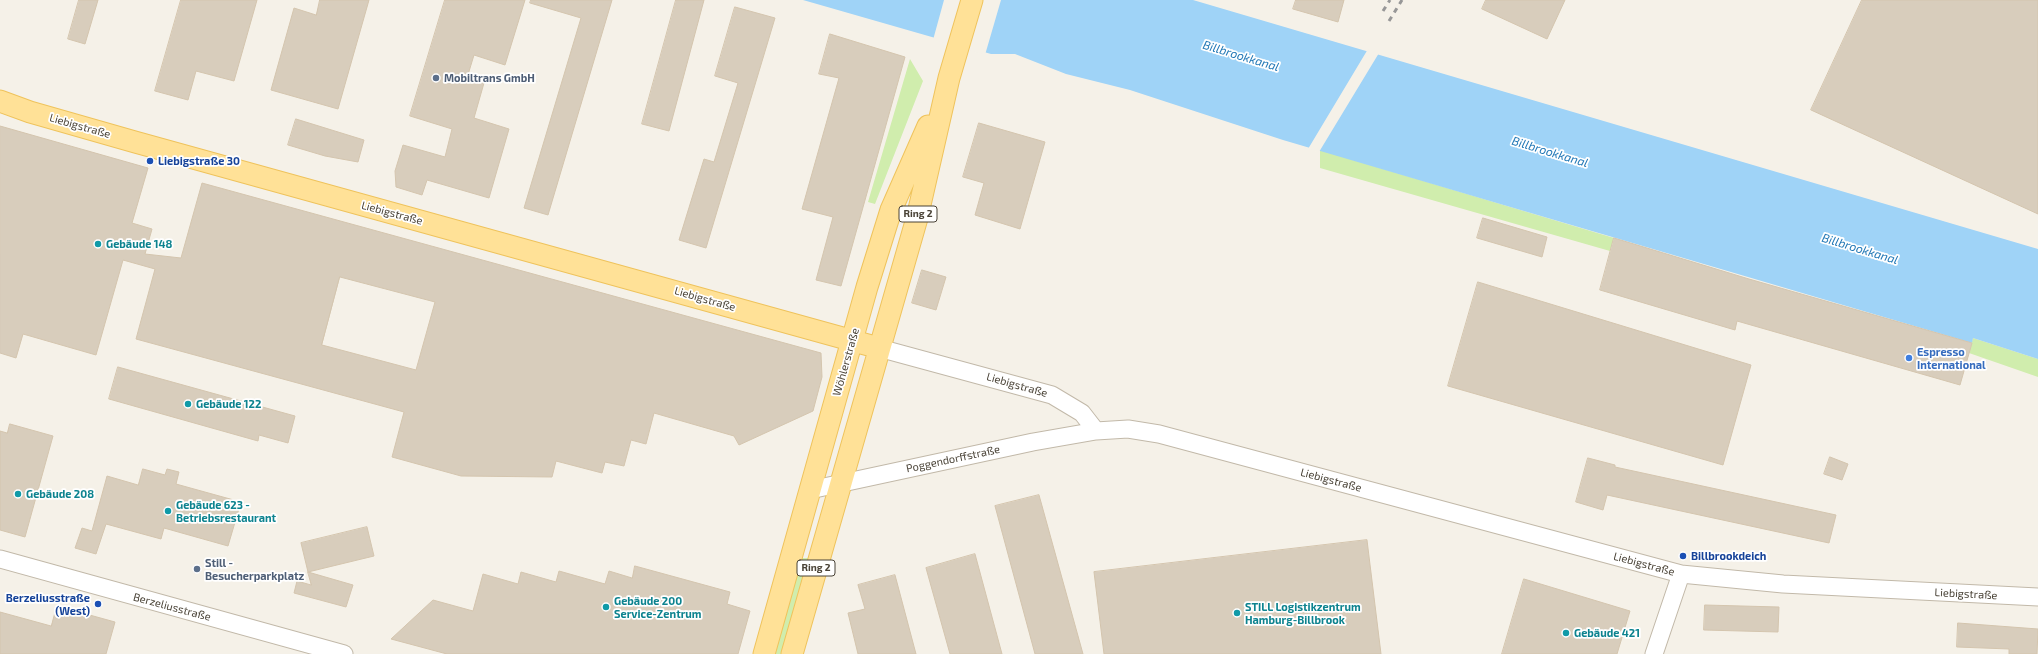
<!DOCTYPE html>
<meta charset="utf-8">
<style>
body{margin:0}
canvas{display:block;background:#f5f1e8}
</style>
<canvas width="2038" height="654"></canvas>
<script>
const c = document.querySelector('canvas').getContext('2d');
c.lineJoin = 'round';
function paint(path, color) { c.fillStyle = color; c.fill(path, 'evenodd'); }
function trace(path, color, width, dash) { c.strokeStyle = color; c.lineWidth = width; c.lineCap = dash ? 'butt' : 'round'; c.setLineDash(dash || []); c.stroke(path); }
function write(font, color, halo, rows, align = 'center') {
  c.font = font + ' "Exo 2",sans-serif'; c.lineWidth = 3.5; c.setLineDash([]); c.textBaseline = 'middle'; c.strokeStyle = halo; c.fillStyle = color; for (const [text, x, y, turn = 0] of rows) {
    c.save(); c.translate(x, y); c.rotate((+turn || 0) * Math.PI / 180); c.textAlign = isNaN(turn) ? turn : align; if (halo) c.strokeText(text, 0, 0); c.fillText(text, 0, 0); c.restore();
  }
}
const green = new Path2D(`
 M910,59L923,81L875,204L868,202Z
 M1320,150L1614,238L1610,251L1320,168Z
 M1973,338L2038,359V377L1969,353Z
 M800,558H810L784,654H773Z`);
const water = new Path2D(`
 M803,0H1193L2038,249V359L1973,338L1972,343L1283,140L1130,90L1066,74L1015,54H991Z`);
const pier = new Path2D(`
 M944,0H1001L985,55L933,40Z
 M1368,49L1379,53L1319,152L1308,149Z`);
const building = new Path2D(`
 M79,0H98L85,44L68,39Z
 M181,0H257L234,81L196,71L188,100L155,91Z
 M320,0H369L338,109L271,90L294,8L316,15Z
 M445,0H525L505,65L474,55L467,78L484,83L474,118L509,129L489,198L427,180L422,195L396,187L395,171L403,145L445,157L452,129L410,116Z
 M531,0H612L548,215L524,208L581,18L530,3Z
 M676,0H704L669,131L642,124Z
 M1296,0H1344L1338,22L1293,9Z
 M1486,0H1565L1547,39L1482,9Z
 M1862,0H2038V214L1811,110Z
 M735,7L775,18L706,248L679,240L704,159L714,162L738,83L715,76Z
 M830,34L905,57L841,286L816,280L833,217L802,209L839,78L819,74Z
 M296,119L364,140L358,162L325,156L288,145Z
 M979,123L1045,142L1020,229L975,215L984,183L963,177Z
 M0,126L148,168L132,223L152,229L145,254L181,258L202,183L821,353L822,377L813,411L739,445L734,436L654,413L646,444L631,440L624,466L605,462L602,473L556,461L552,477L461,476L392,457L404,412L136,339L155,269L123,260L96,355L23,334L16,358L0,353ZM340,277L435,302L416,370L322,345Z
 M1483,218L1547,237L1542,257L1477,238Z
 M1614,238L1749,279L1972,343L1960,385L1737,321L1735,330L1600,290Z
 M922,270L946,277L936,310L912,303Z
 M1478,282L1751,365L1723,465L1448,386Z
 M118,367L295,416L288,443L259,435L258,441L109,399Z
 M10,424L53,436L25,537L0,530V431L7,433Z
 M1830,457L1848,464L1842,480L1824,474Z
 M1588,458L1615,465V467L1836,515L1829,543L1607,495L1603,510L1576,502Z
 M143,469L165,475L167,469L179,472L176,484L241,502L228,546L164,528L161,539L106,524L96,554L75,548L82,528L92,531L107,476L138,485Z
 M1039,495L1083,654H1035L995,506Z
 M367,527L374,556L308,572L301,543Z
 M1367,540L1381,654H1104L1094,572Z
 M975,554L1002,654H950L926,568Z
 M635,566L730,592L727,604L750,611L738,654H447L391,639L433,600L473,611L483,574L518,584L521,572L556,582L559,571L605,584L609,571L632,578Z
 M308,572L353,585L346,607L294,593L297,581L311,585Z
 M895,575L916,654H858L848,613L865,609L858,585Z
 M1524,579L1630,611L1617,654H1502Z
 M1705,605L1779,607L1778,632L1704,630Z
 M57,606L115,622L106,654H0V612L51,626Z
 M1958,623L2038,629L2037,654H2009V649L1957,647Z`);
const minor = new Path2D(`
 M879,348L1052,395L1082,413L1096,431
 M810,490L1033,442L1096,431L1128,429L1159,434L1681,574L1783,584L2038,597
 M0,559L344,654
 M1654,654L1681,574`);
const major = new Path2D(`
 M0,101L30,112L135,142L879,348
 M764,654L867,287L891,210L928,126
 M792,654L917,218L949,78L972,0`);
const rail = new Path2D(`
 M1383,11L1390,0
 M1389,21L1402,0`);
const markers = [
 [436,78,4,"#5c6f8a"],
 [150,161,4,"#1a4fb4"],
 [98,244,4,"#0f9aa8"],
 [1909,358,4,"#3f7fe0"],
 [188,404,4,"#0f9aa8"],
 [18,494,4,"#0f9aa8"],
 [168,511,4,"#0f9aa8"],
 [1683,556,4,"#1a4fb4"],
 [197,569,4,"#5c6f8a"],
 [98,604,4,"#1a4fb4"],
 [606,607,4,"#0f9aa8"],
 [1237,613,4,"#0f9aa8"],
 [1566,633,4,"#0f9aa8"]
];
const shields = [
 [918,214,38],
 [816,568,38]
];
const shieldNames = [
 ["Ring 2",918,214],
 ["Ring 2",816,568]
];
const serviceNames = [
 ["Mobiltrans GmbH",444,78],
 ["Still -",205,563],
 ["Besucherparkplatz",205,576]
];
const streetNames = [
 ["Liebigstraße",80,126,16],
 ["Liebigstraße",392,213,15],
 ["Liebigstraße",705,299,16],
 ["Wöhlerstraße",846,362,-74],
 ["Liebigstraße",1017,385,16],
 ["Poggendorffstraße",953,459,-12],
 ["Liebigstraße",1331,480,15],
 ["Liebigstraße",1644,564,15],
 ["Liebigstraße",1966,594,3],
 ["Berzeliusstraße",172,607,15]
];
const transitNames = [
 ["Liebigstraße 30",158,161],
 ["Billbrookdeich",1691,556],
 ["Berzeliusstraße",90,598,"right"],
 ["(West)",90,611,"right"]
];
const cultureNames = [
 ["Gebäude 148",106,244],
 ["Gebäude 122",196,404],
 ["Gebäude 208",26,494],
 ["Gebäude 623 -",176,505],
 ["Betriebsrestaurant",176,518],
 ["Gebäude 200",614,601],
 ["Service-Zentrum",614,614],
 ["STILL Logistikzentrum",1245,607],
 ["Hamburg-Billbrook",1245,620],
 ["Gebäude 421",1574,633]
];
const shopNames = [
 ["Espresso",1917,352],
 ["International",1917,365]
];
const waterNames = [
 ["Billbrookkanal",1241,56,17],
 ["Billbrookkanal",1550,152,17],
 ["Billbrookkanal",1860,249,17]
];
paint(green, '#d0edad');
paint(water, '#9fd3f7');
paint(pier, '#f5f1e8');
paint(building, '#d8cdbc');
trace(building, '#d4c5ae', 1);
trace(minor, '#c2b9a9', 19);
trace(major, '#efc35c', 23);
trace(minor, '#fff', 17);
trace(major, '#ffe197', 21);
trace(rail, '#979797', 3, [5, 5]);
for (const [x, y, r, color] of markers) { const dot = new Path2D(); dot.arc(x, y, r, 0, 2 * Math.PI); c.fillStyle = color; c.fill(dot); trace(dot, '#fff', 1.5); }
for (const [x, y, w] of shields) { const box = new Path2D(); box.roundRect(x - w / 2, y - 8, w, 16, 3); c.fillStyle = '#fff'; c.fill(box); trace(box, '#494236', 1); }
write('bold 10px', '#494236', null, shieldNames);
write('bold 11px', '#4e5e75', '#fff', serviceNames, 'left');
write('11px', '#494236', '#fff', streetNames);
write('bold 11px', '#164399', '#fff', transitNames, 'left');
write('bold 11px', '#0d838f', '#fff', cultureNames, 'left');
write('bold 11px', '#366cbe', '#fff', shopNames, 'left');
write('italic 12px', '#2379b7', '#fff', waterNames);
</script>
